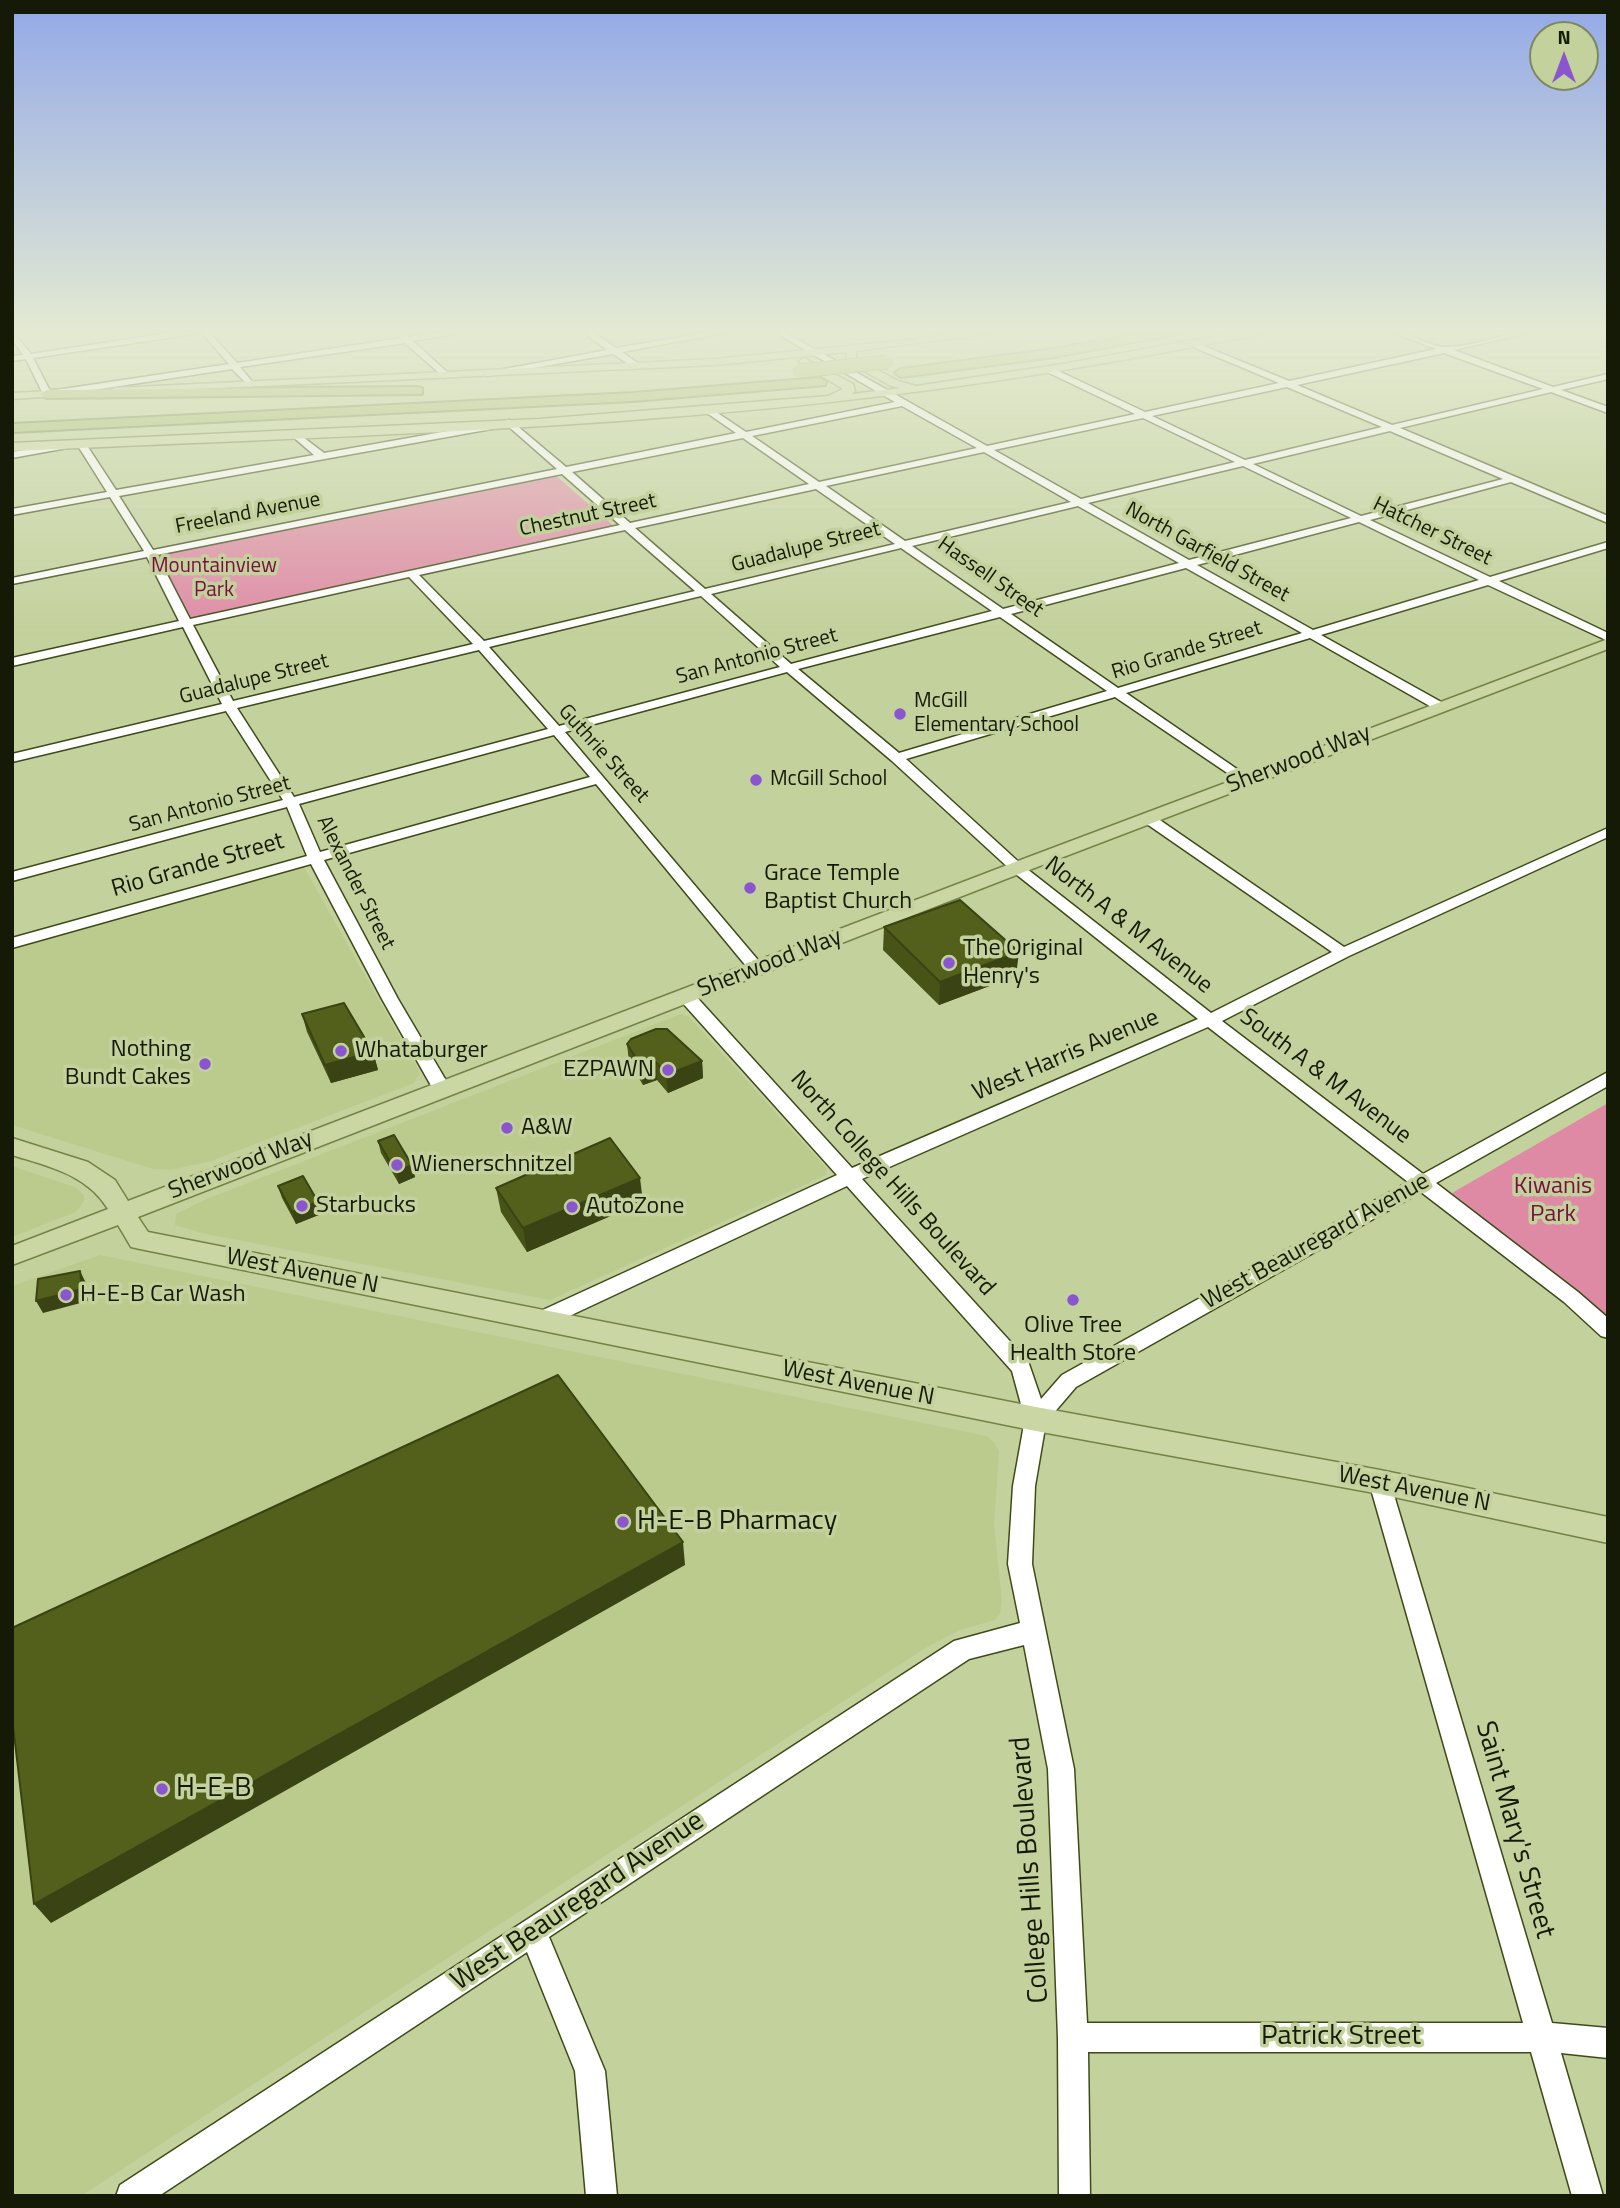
<!DOCTYPE html>
<style>
body{margin:0}
#map{position:relative;width:1620px;height:2208px;overflow:hidden;background:#c3d19c;font-family:"Titillium Web",sans-serif}
canvas{display:block}
.frame{position:absolute;inset:0;border:14px solid #151a06;pointer-events:none}
.north{position:absolute;left:1529px;top:21px;width:70px;height:70px;box-sizing:border-box;background:#c3d19c;border:2px solid #7d8860;border-radius:50%;rotate:0deg;font-size:19px;font-weight:700;line-height:28px;text-align:center;color:#151a06}
.north::after{content:'';display:block;margin:auto;width:24px;height:32px;background:#8956cf;clip-path:polygon(50% 0,100% 100%,50% 72%,0 100%)}
</style>
<div id="map">
<canvas width="1620" height="2208"></canvas>
<div class="frame"></div>
<div class="north">N</div>
</div>
<script>
const c = document.querySelector('canvas').getContext('2d');
c.lineJoin = 'round';
function paint(path, color) { c.fillStyle = color; c.fill(path, 'evenodd'); }
function trace(path, color, width, dash) { c.strokeStyle = color; c.lineWidth = width; c.lineCap = dash ? 'butt' : 'round'; c.setLineDash(dash || []); c.stroke(path); }
function write(font, color, halo, rows, align = 'center') {
  c.font = font + ' "Titillium Web",sans-serif'; c.lineWidth = 7; c.setLineDash([]); c.textBaseline = 'middle'; c.strokeStyle = halo; c.fillStyle = color; for (const [text, x, y, turn = 0] of rows) {
    c.save(); c.translate(x, y); c.rotate((+turn || 0) * Math.PI / 180); c.textAlign = isNaN(turn) ? turn : align; if (halo) c.strokeText(text, 0, 0); c.fillText(text, 0, 0); c.restore();
  }
}
const built = new Path2D(`
 M1550,392L1608,414V515L1403,428Z
 M302,864L420,1073L414,1083L211,1161L171,1170L153,1169L12,1125V946Z
 M681,1014L689,1017L827,1169L826,1175L550,1300L206,1234L175,1225L176,1214L204,1200Z
 M12,1166L75,1187L84,1195V1201L76,1212L12,1237Z
 M100,1255L987,1436L995,1443L999,1451L994,1524L1002,1601L1000,1613L995,1620L960,1630L927,1647L81,2196H12V1286Z`);
const green = new Path2D(`
 M555,475L616,528L192,619L154,555Z
 M1608,1103V1317L1452,1193Z`);
const minor = new Path2D(`
 M195,329H215L209,332L237,363L401,338L391,329H400L409,337L463,329H483L413,341L448,373L445,378L405,343L240,367L254,384L250,387L232,369L47,397L43,394L26,359L12,361V356L23,355L12,339V331L31,354ZM202,333L229,364L50,391L33,358Z
 M579,329H588L616,348L728,329H746L622,352L639,364L636,369L613,354L487,376L483,373L607,350Z
 M769,329H779L987,446L1135,414L1047,372L1050,367L1145,412L1279,383L1191,346L1194,342L1289,381L1436,349L1384,329C1406,329 1428,348 1448,347C1481,346 1512,329 1546,329L1454,350L1553,387L1608,374V379L1561,390L1608,407V413L1551,392L1400,428L1608,516V523L1511,482L1370,520L1490,577L1608,542V548L1499,581L1608,633V641L1488,585L1321,635L1443,703V709H1435L1310,638L1126,693L1250,778V784L1245,785L1115,697L906,759L1022,865L1211,1013L1332,952L1144,822V816H1154L1344,947L1608,828V837L1349,956L1222,1021L1423,1174L1608,1072V1086L1436,1183L1578,1292L1608,1318V1338L1601,1336L1564,1302L1421,1192L1076,1387L1046,1422L1035,1486L1032,1564L1074,1769L1087,2023H1523L1369,1482L1372,1475L1380,1472L1388,1475L1552,2023L1608,2028V2058L1561,2053L1603,2196H1572L1531,2052H1088L1090,2196H1059L1058,2038L1048,1769L1024,1645L969,1659L549,1937L605,2071L617,2196H586L575,2071L527,1952L159,2196H116L120,2185L954,1641L1020,1623L1008,1564L1013,1486L1025,1419L1012,1371L847,1186L548,1326L541,1328L534,1326L531,1320L534,1314L837,1175L680,1000L678,996L680,992H692L852,1168L1198,1019L1012,871L892,761L787,672L565,732L763,966L765,969L763,972H751L596,784L324,860L398,999L451,1089L448,1093H436L433,1089L382,999L311,864L12,948V938L307,856L287,807L12,881V872L283,800L226,711L12,762V754L222,704L183,627L12,666V658L179,621L147,557L12,584V578L144,551L110,497L12,515V509L107,492L78,446L12,458V452L84,441L116,490L314,455L292,436L290,434L295,431L324,453L510,420L566,467L736,433L707,413V409L710,408L746,432L895,402ZM1444,353L1543,389L1392,425L1297,385ZM1287,387L1382,427L1245,460L1152,416ZM902,406L977,448L819,482L752,436ZM1143,418L1235,462L1081,499L994,450ZM508,426L557,469L153,550L119,496ZM1390,431L1503,479L1361,516L1253,464ZM743,438L809,484L630,523L572,472ZM984,452L1071,502L905,541L826,486ZM1243,466L1351,518L1189,560L1088,503ZM562,474L620,525L190,619L157,555ZM816,489L895,544L705,589L635,528ZM1078,506L1179,563L1003,609L912,546ZM1359,522L1479,580L1313,630L1197,565ZM625,530L695,591L484,641L419,575ZM901,548L992,611L791,664L711,594ZM1186,568L1302,633L1118,688L1011,614ZM409,577L473,644L233,701L193,625ZM701,596L780,667L559,726L489,647ZM1000,617L1107,691L899,753L798,669ZM479,650L548,729L294,797L237,708ZM554,735L590,777L320,852L299,804ZM1208,1027L1408,1182L1062,1375L1041,1399L1028,1361L862,1179Z`);
const major = new Path2D(`
 M981,329H1007L1002,332L856,351V358L898,381L916,386L1063,364L1253,329H1274C1261,337 1241,338 1225,341C1181,349 1137,358 1093,365C737,428 373,434 12,451V443L539,419L828,396L843,389L800,363L799,361L804,358L853,384L855,391L852,394L900,388L891,386L846,361L847,352L715,365L111,393L109,391L115,388L715,359L908,340Z
 M70,390L74,391V395L12,399V393Z
 M1608,639V649L1024,872L138,1217L148,1232L1036,1407L1380,1470L1608,1517V1543L1380,1494L1036,1431L140,1249L131,1247L118,1225L12,1265V1246L108,1209C86,1174 50,1167 12,1155V1138L88,1162L115,1180L128,1201L1010,864Z`);
const highway = new Path2D(`
 M1164,329H1189L1183,333L1054,357L901,377L895,373L901,369L1054,349Z
 M820,378L826,382L825,385L633,401L12,432V424L633,393Z
 M417,387L422,388V394L47,398L40,394L47,390Z`);
const highwayBridge = new Path2D(`
 M799,371L887,362`);
const wall = new Path2D(`
 M884,927L1016,976L939,1005L883,950Z
 M302,1014L373,1052L378,1070L331,1083L307,1032Z
 M627,1044L702,1061L703,1078L668,1093L657,1080L643,1085L629,1062Z
 M378,1141L412,1165L415,1177L399,1184L381,1153Z
 M278,1186L318,1202L321,1214L296,1224L282,1198Z
 M496,1188L643,1202L527,1252L501,1212Z`);
const shadedWall = new Path2D(`
 M1019,952L1016,976L939,1005L940,982Z
 M373,1052L378,1070L331,1083L325,1065Z
 M702,1061L703,1078L668,1093L666,1075Z
 M656,1062L657,1080L643,1085L642,1067Z
 M412,1165L415,1177L399,1184L396,1172Z
 M640,1178L643,1202L527,1252L523,1228Z
 M318,1202L321,1214L296,1224L292,1212Z
 M80,1271L86,1283L88,1301L43,1313L36,1301Z
 M683,1542L685,1565L51,1923L34,1904Z`);
const building = new Path2D(`
 M960,900L1019,952L940,982L884,927Z
 M344,1003L373,1052L325,1065L302,1014Z
 M656,1029H667L702,1061L666,1075L656,1062L642,1067L627,1044L631,1039Z
 M394,1135L412,1165L396,1172L378,1141Z
 M610,1138L640,1178L523,1228L496,1188Z
 M303,1176L318,1202L292,1212L278,1186Z
 M80,1271L82,1289L36,1301L38,1279Z
 M558,1375L683,1542L34,1904L12,1717V1628Z`);
const markers = [
 [900,714,7,"#8956cf"],
 [756,780,7,"#8956cf"],
 [750,888,7,"#8956cf"],
 [949,963,7,"#8956cf"],
 [341,1051,7,"#8956cf"],
 [205,1064,7,"#8956cf"],
 [668,1070,7,"#8956cf"],
 [507,1128,7,"#8956cf"],
 [397,1165,7,"#8956cf"],
 [302,1206,7,"#8956cf"],
 [572,1207,7,"#8956cf"],
 [66,1295,7,"#8956cf"],
 [1073,1300,7,"#8956cf"],
 [623,1522,7,"#8956cf"],
 [162,1789,7,"#8956cf"]
];
const farStreetnames = [
 ["Freeland Avenue",248,514,-11],
 ["Chestnut Street",588,516,-12],
 ["Hatcher Street",1432,532,26],
 ["Guadalupe Street",806,548,-14],
 ["North Garfield Street",1207,553,29],
 ["Hassell Street",990,578,35],
 ["Rio Grande Street",1187,651,-17],
 ["San Antonio Street",757,657,-15],
 ["Guadalupe Street",254,680,-14],
 ["Guthrie Street",603,754,48],
 ["San Antonio Street",210,805,-15],
 ["Alexander Street",355,883,63]
];
const farParknames = [
 ["Mountainview",214,567],
 ["Park",214,591]
];
const farPoinames = [
 ["McGill",914,702],
 ["Elementary School",914,726],
 ["McGill School",770,780]
];
const streetNames = [
 ["Sherwood Way",1299,760,-21],
 ["Rio Grande Street",198,866,-16],
 ["North A & M Avenue",1128,926,38],
 ["Sherwood Way",770,964,-21],
 ["West Harris Avenue",1066,1056,-23],
 ["South A & M Avenue",1325,1077,37],
 ["Sherwood Way",241,1166,-21],
 ["North College Hills Boulevard",892,1184,48],
 ["West Beauregard Avenue",1316,1242,-29],
 ["West Avenue N",302,1272,11],
 ["West Avenue N",858,1384,11],
 ["West Avenue N",1414,1490,11]
];
const poiNames = [
 ["Grace Temple",764,874],
 ["Baptist Church",764,902],
 ["The Original",963,949],
 ["Henry's",963,977],
 ["Nothing",191,1050,"right"],
 ["Bundt Cakes",191,1078,"right"],
 ["Whataburger",355,1051],
 ["EZPAWN",654,1070,"right"],
 ["A&W",521,1128],
 ["Wienerschnitzel",411,1165],
 ["Starbucks",316,1206],
 ["AutoZone",586,1207],
 ["H-E-B Car Wash",80,1295],
 ["Olive Tree",1073,1326,"center"],
 ["Health Store",1073,1354,"center"]
];
const parkNames = [
 ["Kiwanis",1553,1187],
 ["Park",1553,1215]
];
const nearPoinames = [
 ["H-E-B Pharmacy",637,1522],
 ["H-E-B",176,1789]
];
const nearStreetnames = [
 ["Saint Mary's Street",1514,1830,74],
 ["College Hills Boulevard",1031,1870,-94],
 ["West Beauregard Avenue",578,1902,-34],
 ["Patrick Street",1341,2037]
];
paint(built, '#bbcb8e');
paint(green, '#df8aa5');
trace(minor, '#3f4a19', 3);
trace(major, '#748345', 3);
trace(highway, '#748345', 4);
paint(minor, '#fff');
paint(major, '#cad6a4');
paint(highway, '#a7bb67');
trace(highwayBridge, '#748345', 15, []);
trace(highwayBridge, '#a7bb67', 13);
paint(wall, '#475317');
paint(shadedWall, '#394313');
paint(building, '#52601b');
trace(building, '#394313', 2);
const sky = c.createLinearGradient(0, 0, 0, 638);
sky.addColorStop(0, '#93a9e8');
sky.addColorStop(0.52, '#e4ead2');
sky.addColorStop(1, '#e4ead200');
c.fillStyle = sky;
c.fillRect(0, 0, 1620, 638);
for (const [x, y, r, color] of markers) { const dot = new Path2D(); dot.arc(x, y, r, 0, 2 * Math.PI); c.fillStyle = color; c.fill(dot); trace(dot, '#c3d19c', 2.5); }
write('21px', '#151a06', '#c3d19c', farStreetnames);
write('21px', '#7c0c41', '#c3d19c', farParknames);
write('21px', '#151a06', '#c3d19c', farPoinames, 'left');
write('24px', '#151a06', '#c3d19c', streetNames);
write('24px', '#151a06', '#c3d19c', poiNames, 'left');
write('24px', '#7c0c41', '#c3d19c', parkNames);
write('28px', '#151a06', '#c3d19c', nearPoinames, 'left');
write('28px', '#151a06', '#c3d19c', nearStreetnames);
</script>
